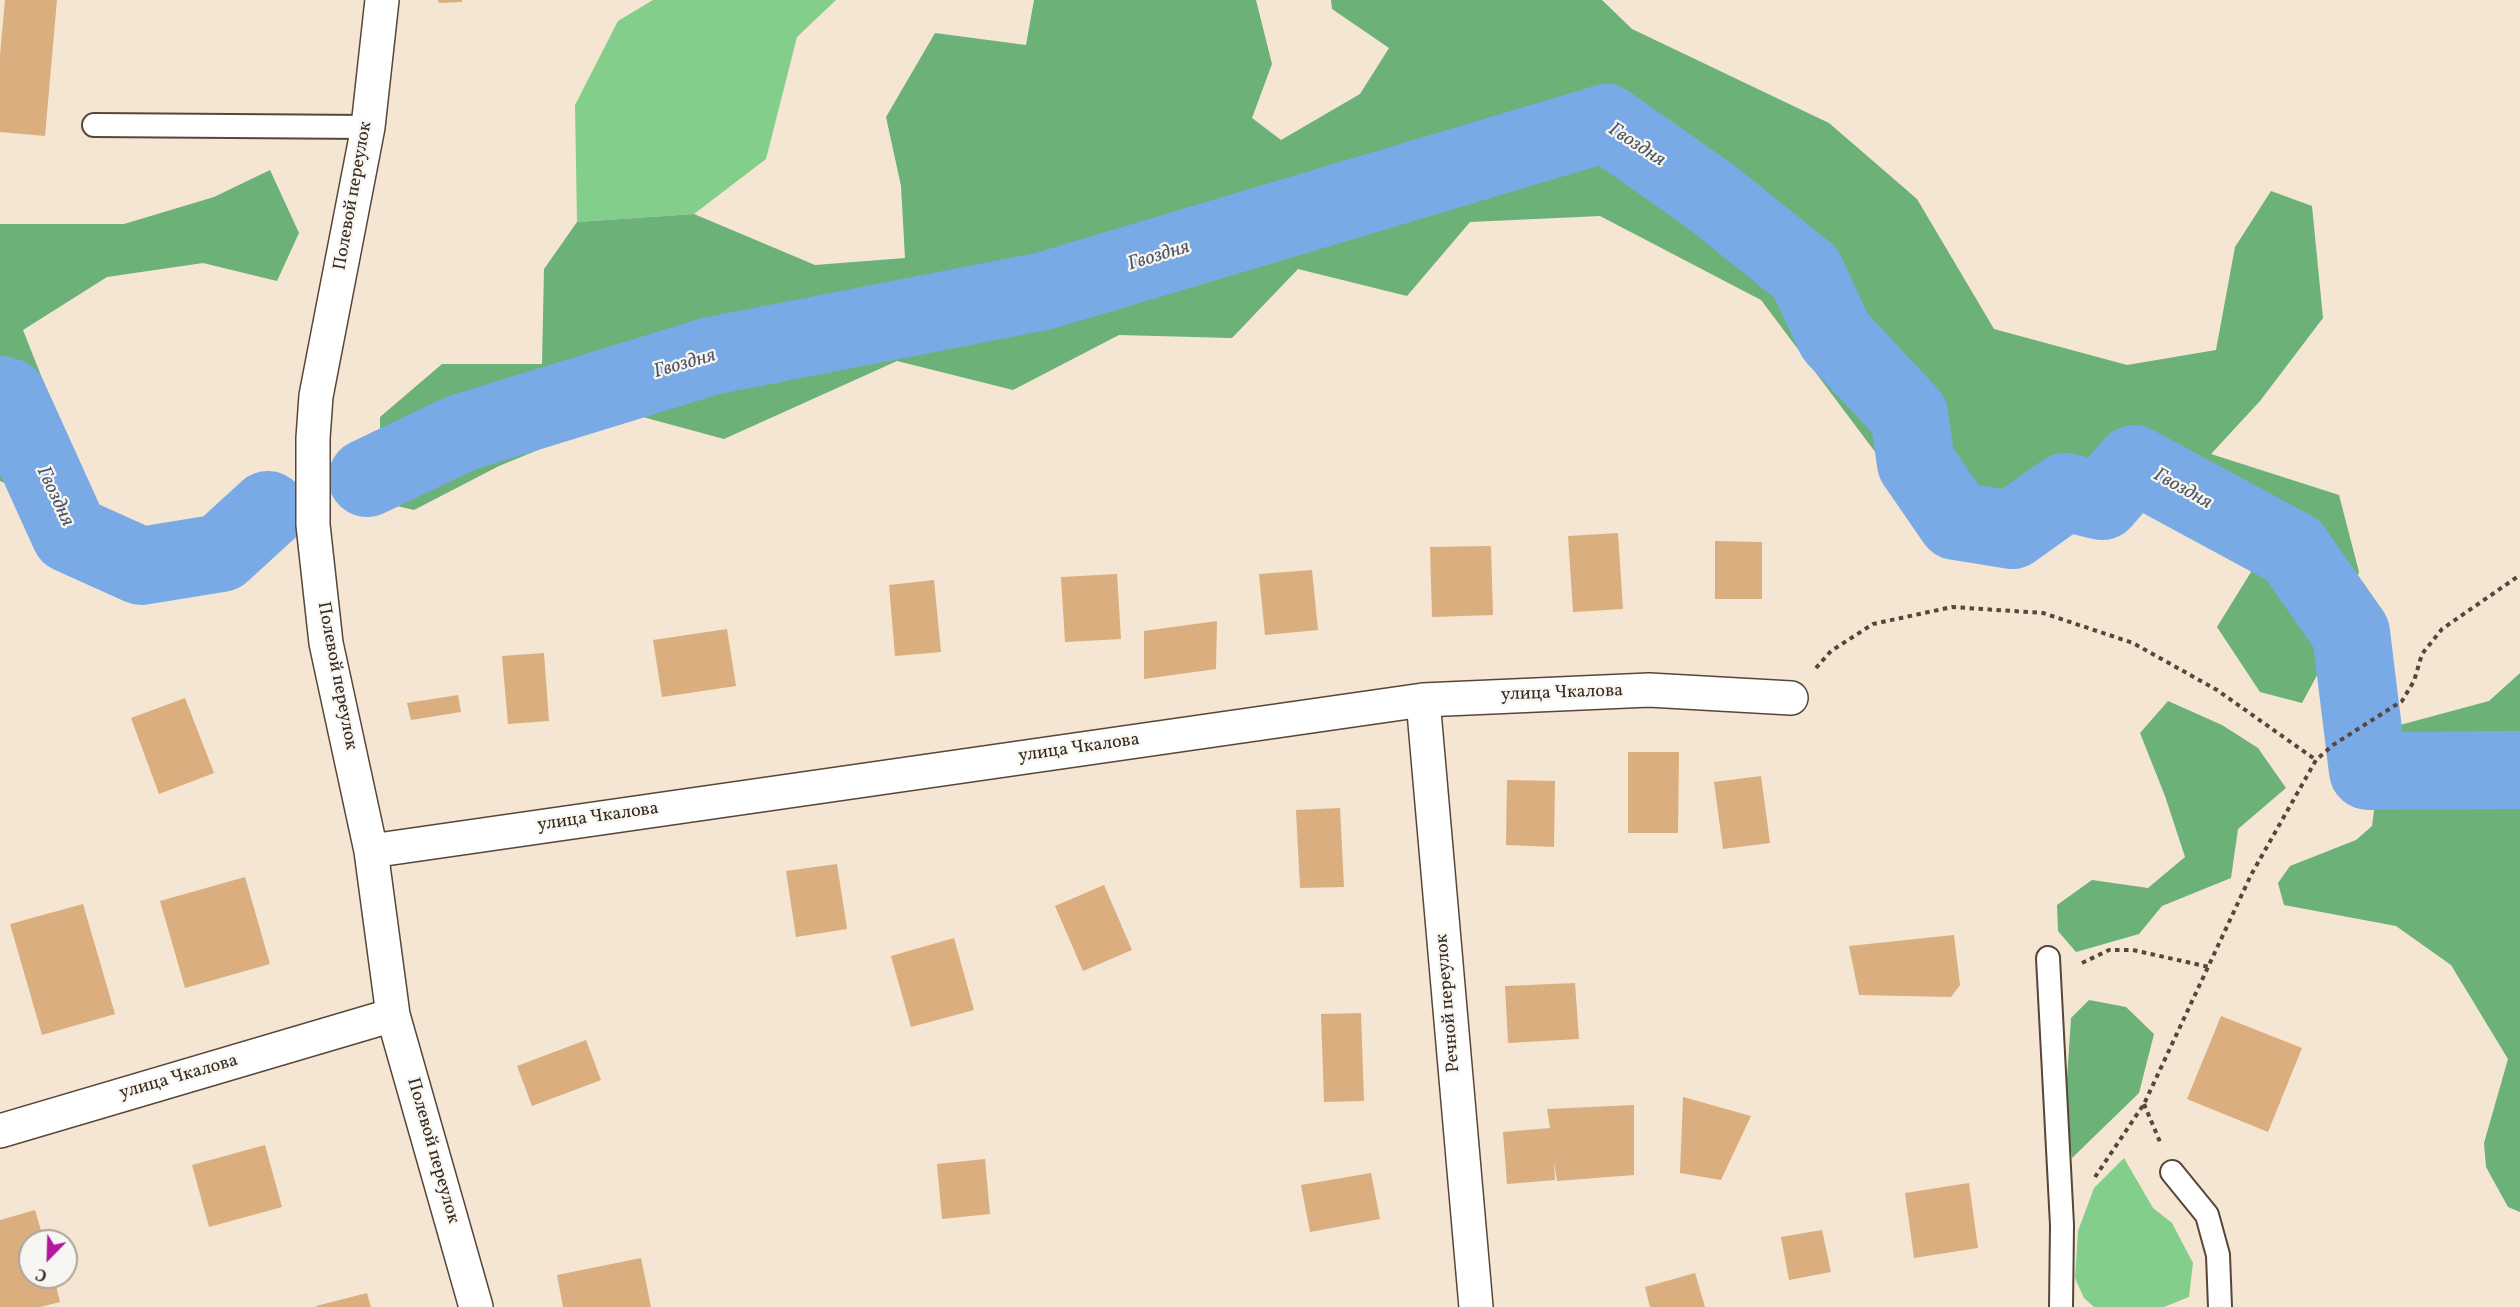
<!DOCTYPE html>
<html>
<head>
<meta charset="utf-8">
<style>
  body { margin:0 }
  #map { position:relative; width:2520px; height:1307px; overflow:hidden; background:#f4e6d2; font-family:Vollkorn,serif }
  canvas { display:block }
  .north { position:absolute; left:18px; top:1229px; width:60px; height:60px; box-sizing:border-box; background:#f6f6f2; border:2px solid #aba49d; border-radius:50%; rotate:203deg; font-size:16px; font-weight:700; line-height:24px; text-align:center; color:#3b2a1e }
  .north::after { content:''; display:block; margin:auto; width:21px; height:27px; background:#b5179e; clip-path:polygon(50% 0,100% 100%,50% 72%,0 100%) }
</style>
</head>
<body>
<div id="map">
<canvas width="2520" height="1307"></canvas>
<div class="north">С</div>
</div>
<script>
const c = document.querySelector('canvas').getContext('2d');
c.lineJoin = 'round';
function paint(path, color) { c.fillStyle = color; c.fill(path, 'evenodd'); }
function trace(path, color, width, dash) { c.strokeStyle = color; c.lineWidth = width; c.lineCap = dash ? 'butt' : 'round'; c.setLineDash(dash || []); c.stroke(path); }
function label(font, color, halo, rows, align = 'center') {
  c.font = font + ' Vollkorn,serif'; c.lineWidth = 4.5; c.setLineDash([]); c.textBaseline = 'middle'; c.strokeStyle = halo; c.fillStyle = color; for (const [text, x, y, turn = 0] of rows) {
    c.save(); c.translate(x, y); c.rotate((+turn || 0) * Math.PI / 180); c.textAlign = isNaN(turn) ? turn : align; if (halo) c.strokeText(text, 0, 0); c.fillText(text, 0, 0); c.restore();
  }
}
const green = new Path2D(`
  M653,0h183l-39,37 -31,122 -72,55 -117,8 -2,-117 43,-84z
  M2124,1158l29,50 19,15 21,40 -4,34 -25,10h-70l-10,-9 -9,-20 3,-47 16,-43z`);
const forest = new Path2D(`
  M1034,0h222l16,64 -20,54 29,22 79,-46 29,-46 -57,-39 -1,-9h271l30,29 197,94 88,76 77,130 133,36 89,-15 19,-103 36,-56 41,15 11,112 -63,83 -49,53 128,41 20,77 -24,70 -33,61 -42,-11 -43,-65 34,-55 -41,-56 -65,-31 -151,79 -91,-75 -142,-189 -161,-84 -130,6 -63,74 -109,-27 -66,69 -113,-3 -106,55 -116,-29 -173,78 -96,-26 -129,53 -85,44 -34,-8v-85l62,-53h100l2,-95 33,-47 117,-8 121,51 90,-7 -4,-72 -15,-69 49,-84 91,12z
  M270,170l29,63 -22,48 -74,-18 -96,14 -84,53 40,101 -56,53 -7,-3v-257h124l90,-27z
  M2520,673v539l-12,-5 -22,-40 -2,-24 24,-84 -57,-94 -55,-39 -112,-21 -6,-22 12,-17 66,-26 16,-14 11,-87 17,-14 89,-24z
  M2168,701l54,24 36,23 28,40 -48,41 -7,49 -69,28 -23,28 -63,18 -18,-21 -1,-26 35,-25 56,8 37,-31 -20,-61 -25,-63z
  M2089,1000l37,7 28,27 -15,59 -67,65 -7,-48 6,-92z`);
const river = new Path2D(`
  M0,395l8,2 62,137 71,32 80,-13 47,-43
  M367,478l94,-45 250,-77 333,-65 562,-168 104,73 96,77 29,63 74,79 7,48 40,58 56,9 53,-38 37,9 32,-37 159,86 58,83 17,138 152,-1`);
const building = new Path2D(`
  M5,0h52l-12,136 -45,-4v-77z
  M438,0h24v2l-23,1z
  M1618,533l5,76 -50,3 -5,-76z
  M1715,541l47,1v57h-47z
  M1491,546l2,69 -61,2 -2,-70z
  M1312,570l6,60 -53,5 -6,-61z
  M1117,574l4,65 -56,3 -4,-65z
  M934,580l7,72 -46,4 -6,-71z
  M1217,621l-1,48 -72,10v-48z
  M727,629l9,57 -74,11 -9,-57z
  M544,653l5,68 -41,3 -6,-68z
  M458,695l3,17 -50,8 -4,-17z
  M185,698l29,75 -55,21 -28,-76z
  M1628,752h51l-1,81h-50z
  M1761,776l9,67 -47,6 -9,-67z
  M1507,780l48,1 -1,66 -48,-2z
  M1340,808l4,79 -44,1 -4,-78z
  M837,864l10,65 -51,8 -10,-66z
  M245,877l25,87 -85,24 -25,-87z
  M1104,885l28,65 -49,21 -28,-65z
  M83,904l32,110 -73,21 -32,-111z
  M1954,935l6,50 -9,12 -92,-2 -10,-49z
  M954,938l20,72 -63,17 -20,-71z
  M1575,983l4,56 -71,4 -3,-57z
  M1361,1013l3,88 -40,1 -3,-88z
  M2221,1016l81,32 -34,84 -81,-33z
  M586,1040l15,40 -69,26 -15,-40z
  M1683,1097l68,19 -30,64 -41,-7z
  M1634,1105v70l-77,6 -3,-19 1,18 -48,4 -4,-52 47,-4 -3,-19z
  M265,1145l17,62 -73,20 -17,-62z
  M985,1159l5,55 -48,5 -5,-55z
  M1371,1173l9,46 -70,13 -9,-47z
  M1969,1183l9,65 -64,10 -9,-65z
  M35,1210l9,31h-14v36h24l6,25 -20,5h-40v-87z
  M1822,1230l9,42 -42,8 -8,-43z
  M641,1258l10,49h-88l-6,-32z
  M1695,1273l10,34h-55l-5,-20z
  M367,1293l4,14h-55v-1z`);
const path = new Path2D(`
  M1816,668l15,-17 42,-27 79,-17 91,6 90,30 84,47 99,70
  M2082,963l27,-13h24l76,17
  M2144,1104l16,38
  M2095,1177l49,-73 107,-229 65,-115 17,-15 69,-44 12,-20 8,-27 20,-25 78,-54`);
const lane = new Path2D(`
  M94,125l274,2
  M2048,958l14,267 -1,82
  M2172,1172l35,43 11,40 2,52`);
const street = new Path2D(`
  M382,0l-14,127 -52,269 -3,42v87l13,118 45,208 22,164 83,292
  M1423,700l53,607
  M371,851l1052,-151 226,-10 142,8
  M0,1131l393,-116`);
const streetNames = [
  ["Полевой переулок",354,196,-80],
  ["Полевой переулок",336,676,79],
  ["улица Чкалова",1562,694,-2],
  ["улица Чкалова",1079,749,-8],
  ["улица Чкалова",598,818,-8],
  ["Речной переулок",1449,1003,-95],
  ["улица Чкалова",179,1078,-16],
  ["Полевой переулок",432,1151,74]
];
const waterNames = [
  ["Гвоздня",1636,146,33],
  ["Гвоздня",1159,257,-17],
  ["Гвоздня",685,365,-16],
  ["Гвоздня",2182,490,29],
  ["Гвоздня",54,497,65]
];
paint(green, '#84ce8c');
paint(forest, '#6bb178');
trace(river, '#7aaae5', 78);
paint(building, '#daae7e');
trace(lane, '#574639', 26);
trace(street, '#574639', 36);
trace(path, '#574639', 4, [4.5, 4.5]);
trace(lane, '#fff', 22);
trace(street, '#fff', 33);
label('18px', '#3b2a1e', '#f6f6f2', streetNames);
label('italic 20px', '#515764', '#f6f6f2', waterNames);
</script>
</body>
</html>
